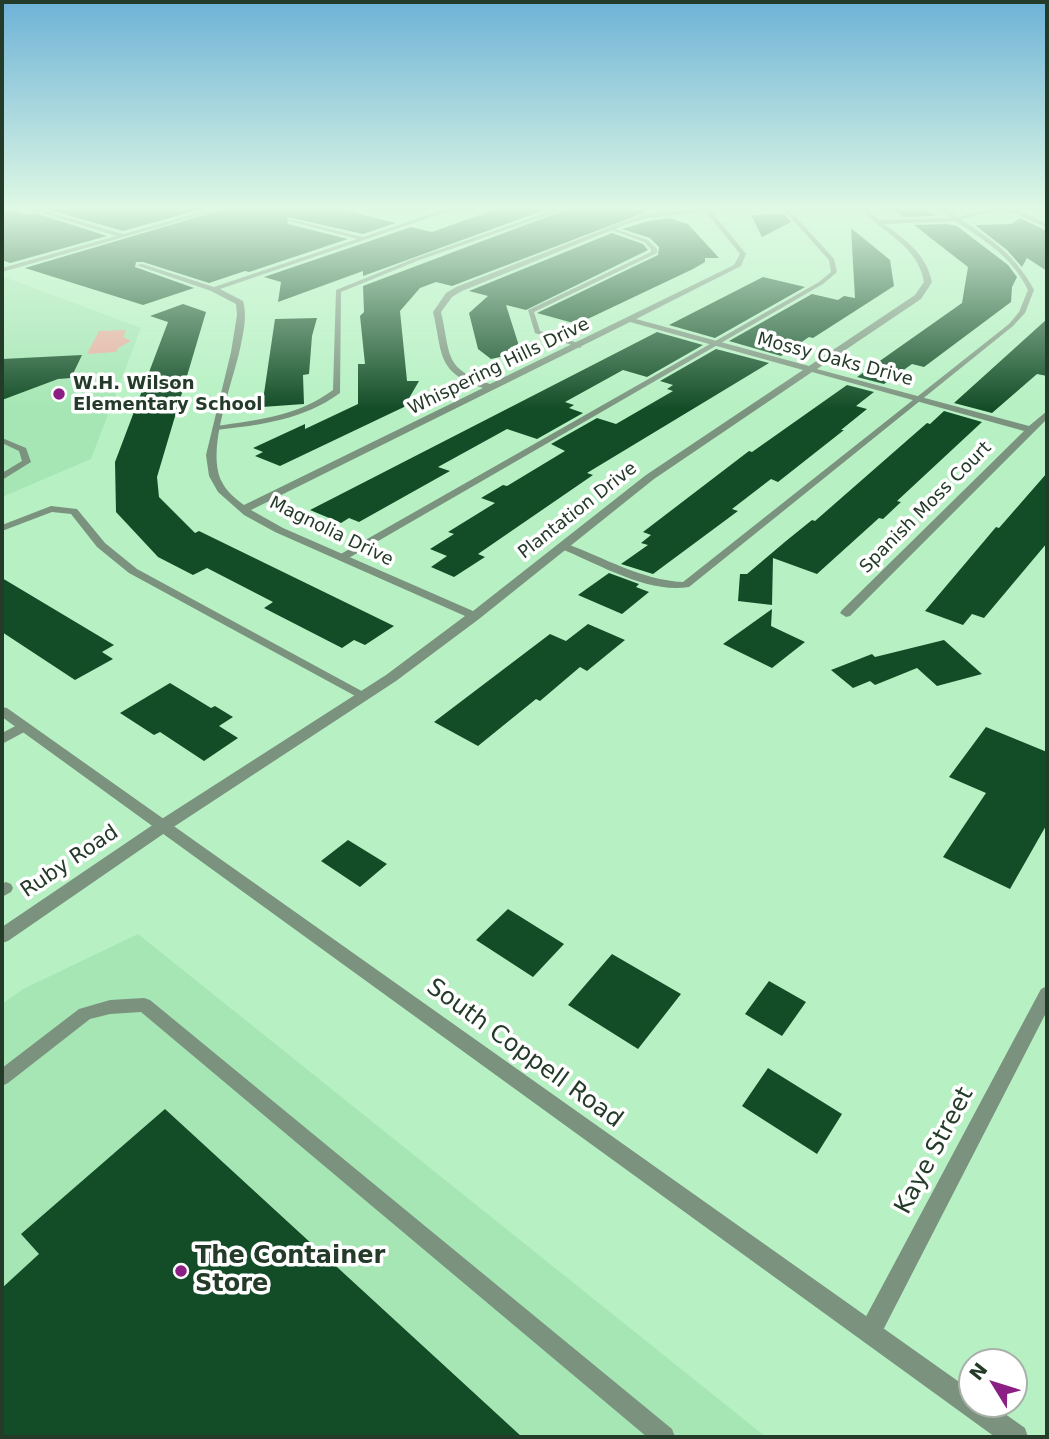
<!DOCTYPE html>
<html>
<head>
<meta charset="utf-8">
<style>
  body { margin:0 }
  #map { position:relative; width:1049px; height:1439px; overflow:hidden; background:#b7f1c3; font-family:"DejaVu Sans",sans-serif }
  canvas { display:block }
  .frame { position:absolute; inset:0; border:4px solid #243b29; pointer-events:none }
  .north { position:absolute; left:958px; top:1348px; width:70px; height:70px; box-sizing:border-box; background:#fff; border:2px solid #a7b1a9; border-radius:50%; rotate:308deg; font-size:19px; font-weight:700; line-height:28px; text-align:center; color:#243b29 }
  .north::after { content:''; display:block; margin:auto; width:24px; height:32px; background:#8b1f84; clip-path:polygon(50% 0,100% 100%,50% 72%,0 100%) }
</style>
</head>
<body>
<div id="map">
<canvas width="1049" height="1439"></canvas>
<div class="frame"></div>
<div class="north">N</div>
</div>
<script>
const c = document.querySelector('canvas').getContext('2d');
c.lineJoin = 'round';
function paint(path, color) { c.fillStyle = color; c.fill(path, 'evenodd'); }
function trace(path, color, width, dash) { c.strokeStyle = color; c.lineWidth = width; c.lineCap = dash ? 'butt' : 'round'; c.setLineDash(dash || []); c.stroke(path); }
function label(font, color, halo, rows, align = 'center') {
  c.font = font + ' "DejaVu Sans",sans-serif'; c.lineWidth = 7; c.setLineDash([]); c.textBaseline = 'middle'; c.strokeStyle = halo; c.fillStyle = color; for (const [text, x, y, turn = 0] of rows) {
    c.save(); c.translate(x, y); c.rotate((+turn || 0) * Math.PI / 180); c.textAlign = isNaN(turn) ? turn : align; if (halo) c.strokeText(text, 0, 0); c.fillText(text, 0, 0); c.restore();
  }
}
const built = new Path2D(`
  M2,276l139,52 -50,131 -89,38z
  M138,934l628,503h-764v-433l21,-15z`);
const green = new Path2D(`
  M126,330l-3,7 8,4 -13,7 -2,4 -29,2 12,-23z`);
const building = new Path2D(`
  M2,207l26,8 7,-2 72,23 -97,27 -8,-3z
  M59,207h150l-86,24 -73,-21z
  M231,207h100l65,16 -33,11 -76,-17 1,7 60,15 -99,33 -4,-1 -36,12 -66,-21h-7l-1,5 59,21 -51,17 -118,-37z
  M502,207h51l-190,69v-5l-85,31 3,-20 -17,-5 147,-50 21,5z
  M573,207h59l14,5 -194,74 -16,-4 -16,6 -20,23 7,70h12l-15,26 -124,59 -25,-10 8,-4 -10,-4 52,-24v5l53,-25v-40h7l-5,-48 4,-4 -1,-26z
  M891,207h33l12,9 -33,1z
  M784,214l7,8 -29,15 -11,-22z
  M669,218l19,6 31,34h-14v4l-12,7 -116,55 -40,-11 121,-58 1,-8 -9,-9 -28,-9 26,-8z
  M1020,218l27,13v40l-20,-13 -5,9 -15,-17 -32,-25 36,-1z
  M947,224l10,2 51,39 9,12 -5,10 -1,15 -87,65 -12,-3 -28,20 -27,-7 105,-74 6,-36 -54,-42z
  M851,228l39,32 4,26 -81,52 -4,-1 -28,19 -52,-15 83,-47 26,6 6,-4 11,2z
  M612,233l31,11 5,6 -122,60 -20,-5 13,41 -9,1 8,6 -27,6 -13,-10 -9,-36 19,-17 -19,-5z
  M763,277l42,10 -90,51 -46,-13z
  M183,304l23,8 -49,165 2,20 36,36 4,-2 195,95 -29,19 -11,-5 -12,8 -78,-40 9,-6 -66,-34 -14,7 -35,-18 -42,-45 -1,-50 53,-140 -18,-6z
  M317,318l-5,18 -3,38 -6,1 1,29 -42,3 13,-88z
  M1047,319v57l-10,-2 -45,39 -38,-10z
  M657,332l46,13 -56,32 -24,-7 -58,32 9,3 -5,3 14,5 -46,26 -30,-10 -69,38 12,4 -91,51 -10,-4 -8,5 -31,-13z
  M716,349l53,14 -182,110 6,2 -115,79 7,3 -31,20 -23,-10 16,-11 -17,-7 24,-15 -6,-2 47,-29 -14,-5 22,-13 4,1 58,-35 -14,-7 46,-26 19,6 57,-33 -6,-2 6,-4 -13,-4z
  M82,355l-11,23 -13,1 -56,21v-41z
  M847,385l27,7 -18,14 11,3 -26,21h3l-66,52 -7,-3 -39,30 6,2 -85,63 -32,-10 27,-19 -7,-2 10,-8 -8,-3 106,-81 3,1z
  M944,411l38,11 -85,79 4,1 -18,17 -4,-1 -62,56 -44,-16 -1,47 -34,-4 2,-27h7l39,-33 26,-21 3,1 112,-98 3,1z
  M1047,473v70l-63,75 -12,-4 -9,11 -38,-14 71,-84 3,1z
  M609,573l30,11 -3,3 13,5 -27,22 -44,-19z
  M2,578l112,67 -12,7 11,7 -38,21 -73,-48z
  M772,609l-1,17 34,16 -33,26 -49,-24z
  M588,624l37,16 -38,31 -7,-4 -40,34 -4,-2 -58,47 -44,-24 116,-88 16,7z
  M944,640l38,34 -45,12 -20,-18 -42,17 -5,-4 -17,7 -22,-18 41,-16 3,3z
  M170,683l41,25 4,-2 18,11 -14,9 19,12 -34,23 -44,-29 -6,3 -34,-22z
  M986,727l61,25v72l-37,65 -67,-32 43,-64 -37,-16z
  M348,840l39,24 -27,23 -39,-26z
  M508,909l56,35 -31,33 -57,-37z
  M612,954l69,40 -43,55 -70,-44z
  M769,981l37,21 -24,34 -37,-22z
  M768,1068l74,46 -25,40 -75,-48z
  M165,1109l357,328h-520v-149l37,-34 -18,-20z`);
const service = new Path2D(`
  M23,207h9l91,27 96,-27h10l-227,65v-4l114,-32z
  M562,207h9l-154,54 -76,31 -1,101c-37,27 -80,32 -124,37l-4,-2 4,-2c42,-6 82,-10 117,-36l3,-100 77,-31z
  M781,207h6l47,52 3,13 -14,12 -476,275h-8v-4l480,-273 12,-10 -2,-12z
  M936,207h7c36,25 70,42 91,83l-9,23 -12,13 -324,261c-42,7 -92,-24 -130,-39v-4h8c38,14 74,36 116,38l326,-258 10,-12 9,-22c-21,-43 -57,-55 -92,-83z
  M609,227l39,13 9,9v4l-123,59 6,19 41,13v4l-46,-15 -7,-23 123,-58v-3l-7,-7 -35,-13z
  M2,438l24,10 5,14 -29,18v-7l20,-12 -3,-10 -17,-8z
  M51,506l26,3 28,34 32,26 232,126 -6,4 -4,-1 -230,-125 -32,-26 -26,-33 -19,-2 -50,19v-6z
  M6,882l5,2 2,4 -2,4 -9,5v-13z
  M144,998l6,2 522,429 3,8h-28l-506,-425 -31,2 -20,5 -82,64 -6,3v-18l77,-59 31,-9z`);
const minor = new Path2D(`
  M451,207h10l-241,82 23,12c4,14 1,29 -2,43 -7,37 -36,105 -19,138 4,9 14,17 22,23l239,-117c-47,-16 -40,-34 -50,-76l13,-19 10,-6 167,-65 24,-8 55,-7h6l38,47 -5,12 -105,53 173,47 106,-71 9,-13c-6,-37 -42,-49 -65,-75h7l13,13 76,-2 38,-11h11l17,4 26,13v4l-30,-14 -19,-4 -43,11 -71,3c22,16 42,30 48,58l-11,17 -104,70 212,57 18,-15v8l-197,197 -4,1 -6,-4 2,-3 182,-179 -212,-59 -158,107 -175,140 -83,62 -227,149 -161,111 -6,2v-16l155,-105 229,-147 79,-59 -190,-84 -31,-17 -26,-23 -9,-16 -3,-21 25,-103 6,-37 -1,-11 -25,-13 -75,-26 6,-1 72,23 143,-48 -68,-18v-2l74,18zM706,212l34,42 -6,11 -244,119c-47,-15 -39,-30 -49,-72l11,-15 10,-6 165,-67 21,-6zM630,322l173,48 -157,105 -173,136 -190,-83 -32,-18z
  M23,722l5,2 2,3 -2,3 -26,14v-11z
  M1047,986v25l-169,329 -8,4 -8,-4 -4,-8 4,-8 179,-335z`);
const tertiary = new Path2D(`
  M2,707l5,1 965,683v13h19l34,24 3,9h-33l-993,-720z`);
const markers = [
  [59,394,7,"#8b1f84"],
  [181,1271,7,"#8b1f84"]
];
const farStreetnames = [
  ["Mossy Oaks Drive",835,360,15],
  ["Whispering Hills Drive",499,367,-26],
  ["Spanish Moss Court",926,508,-45],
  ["Plantation Drive",578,511,-38],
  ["Magnolia Drive",331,532,26]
];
const farPoinames = [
  ["W.H. Wilson",73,384],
  ["Elementary School",73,405]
];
const streetNames = [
  ["Ruby Road",70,862,-34]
];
const nearStreetnames = [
  ["South Coppell Road",524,1054,36],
  ["Kaye Street",935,1151,-62]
];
const nearPoinames = [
  ["The Container",195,1257],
  ["Store",195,1285]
];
paint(built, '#a6e6b4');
paint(green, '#ebaca0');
paint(building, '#134d27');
paint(service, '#7b927f');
paint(minor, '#7b927f');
paint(tertiary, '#7b927f');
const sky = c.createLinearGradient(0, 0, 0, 409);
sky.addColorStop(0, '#6db2d7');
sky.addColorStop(0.51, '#dff9e4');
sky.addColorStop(1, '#dff9e400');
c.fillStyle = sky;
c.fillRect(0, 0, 1049, 409);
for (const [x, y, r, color] of markers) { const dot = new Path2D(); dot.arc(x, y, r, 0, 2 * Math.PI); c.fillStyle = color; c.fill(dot); trace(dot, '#fff', 2.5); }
label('18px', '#243b29', '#fff', farStreetnames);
label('bold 18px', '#243b29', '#fff', farPoinames, 'left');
label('21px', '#243b29', '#fff', streetNames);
label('24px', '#243b29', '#fff', nearStreetnames);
label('bold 24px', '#243b29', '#fff', nearPoinames, 'left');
</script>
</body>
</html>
